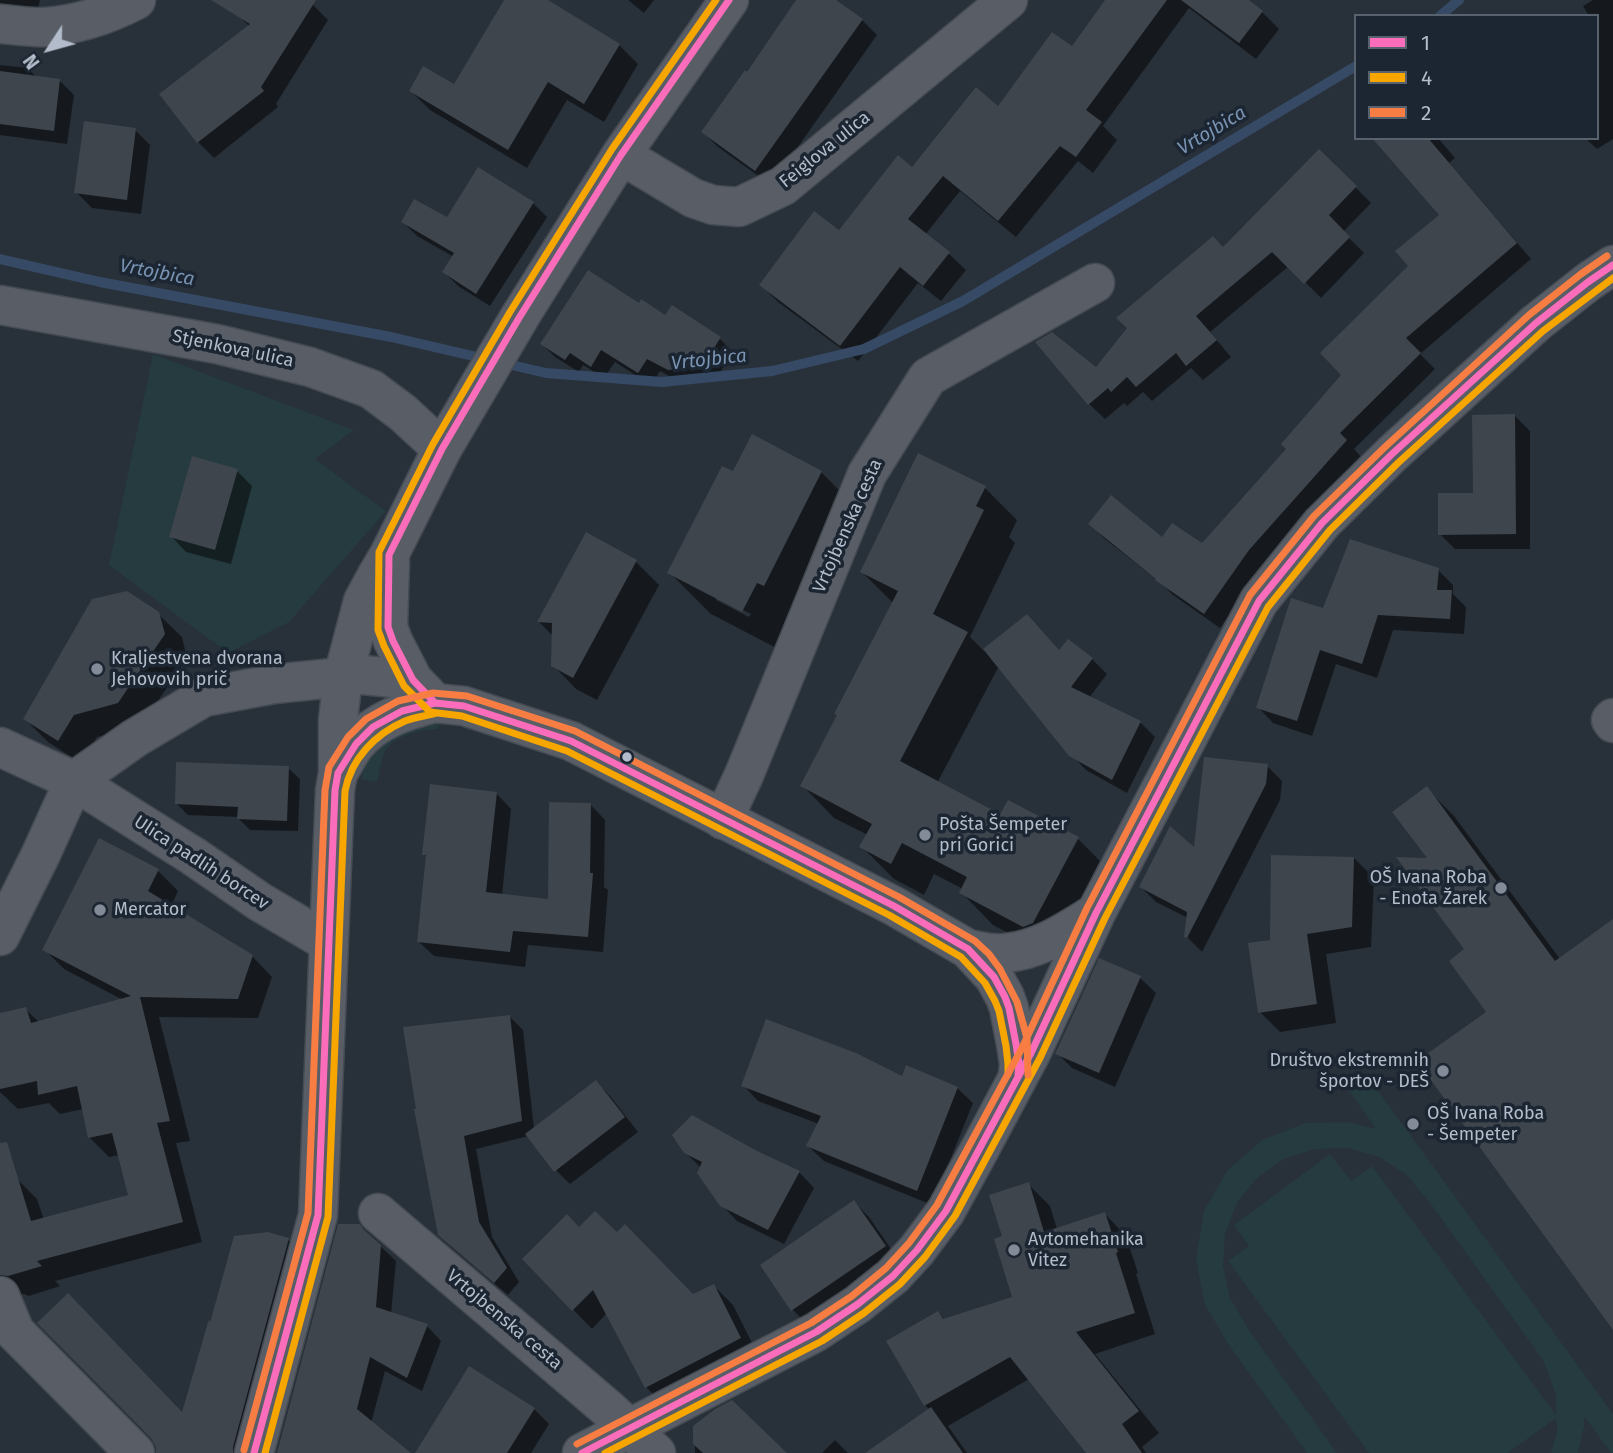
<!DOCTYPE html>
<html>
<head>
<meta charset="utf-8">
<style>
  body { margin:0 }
  #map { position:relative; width:1613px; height:1453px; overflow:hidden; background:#283039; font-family:"Fira Sans",sans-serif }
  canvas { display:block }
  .legend { position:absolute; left:1354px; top:14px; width:245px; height:126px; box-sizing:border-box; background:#1c2633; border:2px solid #58626f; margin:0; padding:9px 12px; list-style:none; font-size:21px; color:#b2bcca }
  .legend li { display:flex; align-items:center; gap:14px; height:35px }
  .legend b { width:35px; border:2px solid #58626f }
  .north { position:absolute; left:14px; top:14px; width:70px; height:70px; -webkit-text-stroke:5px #1c2633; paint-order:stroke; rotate:234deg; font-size:19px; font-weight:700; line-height:28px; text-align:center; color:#b2bcca }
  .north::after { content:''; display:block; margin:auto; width:24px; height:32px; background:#b2bcca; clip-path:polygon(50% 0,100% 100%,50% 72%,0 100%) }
</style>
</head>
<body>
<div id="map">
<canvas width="1613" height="1453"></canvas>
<ul class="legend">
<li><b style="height:9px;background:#fb6dba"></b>1</li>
<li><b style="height:9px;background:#f7a600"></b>4</li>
<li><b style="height:9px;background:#f77d43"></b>2</li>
</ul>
<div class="north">N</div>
</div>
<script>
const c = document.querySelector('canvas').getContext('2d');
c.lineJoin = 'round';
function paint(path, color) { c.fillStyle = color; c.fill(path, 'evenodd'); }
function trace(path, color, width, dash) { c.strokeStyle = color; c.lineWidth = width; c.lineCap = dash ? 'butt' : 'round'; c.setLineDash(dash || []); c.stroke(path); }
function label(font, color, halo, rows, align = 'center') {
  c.font = font + ' "Fira Sans",sans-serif'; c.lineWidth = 7; c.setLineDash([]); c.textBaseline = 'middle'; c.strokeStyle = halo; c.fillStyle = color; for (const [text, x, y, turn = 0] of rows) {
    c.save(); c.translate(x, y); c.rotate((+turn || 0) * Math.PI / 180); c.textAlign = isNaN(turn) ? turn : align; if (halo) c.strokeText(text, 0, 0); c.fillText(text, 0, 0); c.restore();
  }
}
const green = new Path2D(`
  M153,354l201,76 -39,29 71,52 -97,111 -61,31 -119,-88z
  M439,722v5l-2,2c-17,1 -41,6 -51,21 -5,8 -6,22 -9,32l-16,-3 6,-21 20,-22z
  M1366,1074l247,340v39h-2l-27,-37v11l-6,26h-27l6,-22 -1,-13 -48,35h-139l-141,-192 21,-15 -15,-21 96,-71 21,27 21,-15 184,249v-20l-13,-35 -113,-157 -23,-28 -28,-18 -31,-9 -33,1 -31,10 -27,19 -20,25 -12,31 -2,32 7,32 19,32 88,123h-30l-79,-109 -24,-41 -8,-46 8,-46 23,-40 35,-31 43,-17 42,-1 29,7 -29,-41z`);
const shadow = new Path2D(`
  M0,0h40l-2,9 -38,-6z
  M249,0h55l9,5 15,15 -52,84 2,3 -64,51 -16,-16 -37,-48 88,-68 -10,-10z
  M506,0h39l74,45 19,19 -34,58 -37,-22 -40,68 -97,-58 -19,-19 43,-5z
  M628,0h26l-10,13z
  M798,0h35l29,20 15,15 -106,150 -53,-38 -15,-15 44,-58z
  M1107,0h139l16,12 17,17 -23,30 -67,-51 -86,118 14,14 -24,33 -15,-12 -62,76 -56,-46 -35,44 24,19 17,16 -25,31 -23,-18 -60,78 -80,-59 -17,-17 78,-53 73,-63 87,-61 73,-60z
  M1593,0h20v139l-16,10 -12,-11h12v-122h-8l-6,-10z
  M0,65l28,3 9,10 23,3 14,14 -7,49 -67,-9z
  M135,130l15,15 -9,69 -49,-6 -16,-16z
  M1385,138h53l17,20 -6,5 82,96 -111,95 15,15 -81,80 7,8 -97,108 -44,63 -47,-33 -13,-13 -55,-43 -15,-15 72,15 40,7 87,-97 55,-74 97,-160z
  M1319,151l52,52 -28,29 21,21 -43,45 -32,-32 -79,66 21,25 -28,23 -12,-12 -39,33 -9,-9 -16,14 -3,-3 -19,16 -16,-15 7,-34 127,-121z
  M533,203l14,14 -57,89 -32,-20 -14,-14 10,-15 -37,-21 -14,-14 45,-3z
  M672,308l48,31 13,13 -18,28 -33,3 -22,-12 -9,14 -36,-23 -11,16 -21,-13 -4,7 -24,-15 -13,-13 124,-27z
  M1515,416l15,15v118h-75l-15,-15 34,-40z
  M237,471l15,15 -21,78 -45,-12 -15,-16z
  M821,472l42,42 -79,138 -73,-38 -42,-42zM716,596l35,18 -2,3 -33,-17z
  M985,488l32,32 -8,17 6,6 -45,94 14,14 42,-34 34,35 32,7 15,15 -18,24 51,24 15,15 -28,56 -41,-23 -15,-16 -72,-88 -62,117 64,34 77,22 32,32 -53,88 -64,-34 -32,-33 2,-3 -29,-15 -10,21 -30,-16 -32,-32 6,-12 -34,-17 -32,-33 92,-181 -32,-32z
  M587,534l49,28 23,23 -62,115 -21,-11 -23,-24v-29l-14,-14z
  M1438,570l15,15v9l13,13 -2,27 -71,-4 -16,48 -41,-14 -24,72 -39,-13 -15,-16 66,-97z
  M158,614l24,23 5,21 -46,68 -44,11 -16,26 -33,-21 -23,-23z
  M1267,766l15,15 -2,19 -78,152 -16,-16 2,-18 -32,-16 -15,-15 55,-36z
  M288,768l12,11 -2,52 -48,-1 -11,-11v-2l-51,-2 -11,-11z
  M1427,789l27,27 106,143 53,-38v406l-182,-467z
  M496,793l15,16 -9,86 48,6 40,-97 15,16 -1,67 4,3 -5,62 -75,-7 -3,22 -91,-11 -16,-15 9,-84 -3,-3z
  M99,841l59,30 20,20 -7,15 81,50 20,21 -14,41 -99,-1 31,124 -14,2 26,99 -147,39 5,5 -31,10 -5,-2 -11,1 -13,9v-120l17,-5 20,20 7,21 87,-23 -12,-42 -10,2 -20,-20 -6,-28 -23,5 -11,-11 -31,6 -18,-17v-77l25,-6 14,13 84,-22 -59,-31 -20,-20z
  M1354,858l20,20 -3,69 -45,7 10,69 -56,9 -20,-20 11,-71z
  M1140,978l16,15 -41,94 -43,-19 -15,-15z
  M510,1017l13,13 11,99 62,-47 14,14 28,36 -68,52 -14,-14 -27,-34 -53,13 16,88 27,45 -11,13 -55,-47 -14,-14 -23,-123z
  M903,1078l54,10 16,15 -41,102 -108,-44 -16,-15 11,-22 -61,-23 -15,-16z
  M685,1152h72l42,20 15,16 -30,56 -47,-23 -16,-17 -20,-36z
  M1028,1184l22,22 7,23 48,-15 21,22 12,37 -2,1 19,60 -60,20 64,79 -17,14 4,6h-57l-60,-74 -81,47 19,27h-99l62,-43 -5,-5 -37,-64 50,-28 7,7 69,-22 -10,-61z
  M854,1202l15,15 31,45 -92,63 -15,-15 -31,-45z
  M359,1226l37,35 -5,53 36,12 14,15 -19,50 -37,-20 -14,52 37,30h-130z
  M579,1229l38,6 76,61 21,-10 19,19 26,52 -94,49 -19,-19 -39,-74 -15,16 -68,-70z
  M288,1240l15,15 -53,198h-92l25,-38 27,-93 1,2z
  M534,1409l15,15 -18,29h-114z
  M695,1426l90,27h-90z
  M835,1440l13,13h-26z`);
const stream = new Path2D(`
  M1440,16l19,-16
  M0,259l100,23 291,55 155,36 116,9 110,-11 92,-22 99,-48 393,-235`);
const building = new Path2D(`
  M211,0h105l-55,87 3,4 -67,52 -38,-49 91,-70z
  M504,0h44l72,44 -36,60 -36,-22 -40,68 -99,-59 14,-25 31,18z
  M796,0h40l27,19 -108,152 -54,-39 44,-62 2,2z
  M1105,0h62l-81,110 16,12 -26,35 -16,-11 -62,75 -55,-45 -35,43 42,33 -27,34 -23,-19 -60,79 -81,-61 55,-74 25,19 59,-75 14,12 64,-80 22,19 54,-74 20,14z
  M1181,0h68l14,11 -24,32z
  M0,71l60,8 -6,52 -54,-7z
  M84,121l52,7 -9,72 -53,-7z
  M1372,138h56l89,105 -111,95 15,15 -81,80 7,7 -98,110 -45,64 -49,-34 1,-1 -68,-55 23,-29 51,42 10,-14 30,20 84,-94 -5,-5 60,-69 -21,-22 88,-87 -13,-15 44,-36z
  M1319,149l38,37 -28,29 21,22 -46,47 -32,-32 -76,64 21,24 -31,26 -10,-13 -40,34 -9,-10 -16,15 -3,-4 -20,17 -53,-63 17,-10 44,35 31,-39 -11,-10 97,-82 10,11z
  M478,167l56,35 -58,92 -34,-22 12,-19 -53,-31 13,-23 33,18z
  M588,270l51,33 2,-4 24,16 7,-10 49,32 -19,30 -34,3 -21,-11 -9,14 -37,-23 -10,17 -21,-14 -5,7 -25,-16z
  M1515,414l1,120 -78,1v-42h35l-1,-78z
  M752,434l70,37 -58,115 -7,-3 -15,29 -75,-39 55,-107 11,5z
  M918,453l68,33 -10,20 8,4 -51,104 35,18 -68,129 100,53 8,-14 71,37 -46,86 -10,4 -64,-34 8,-16 -65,-34 -11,21 -32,-17 13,-23 -72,-38 37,-71 -3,-1 64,-123 -38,-19z
  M192,456l46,13 -23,81 -46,-13z
  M586,532l51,28 -64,118 -22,-12 1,-43 -15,-1z
  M1350,539l89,29 -2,22h15l-2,29 -72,-4 -16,49 -42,-14 -23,71 -41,-13 35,-110 32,10z
  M127,591l32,21 6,22 -47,69 -44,12 -16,26 -35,-22 69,-120z
  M1027,614l32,36 9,-11 25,19 -22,29 70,34 -29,59 -43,-24 -86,-107z
  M1204,757l64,7 -2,20 -79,154 -3,-1 3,-25 -48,-25 31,-61 24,21z
  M176,762l113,4 -2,55 -50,-2 1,-12 -63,-3z
  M430,784l67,8 -11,100 62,7 1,-97 42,1 -1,70h3l-5,64 -75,-6 -3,21 -93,-10 9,-87h-4z
  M1427,786l128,175 58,-42v411l-196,-269 69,-49 -37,-51 15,-12 -68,-92 31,1 -35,-46z
  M99,838l60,31 -11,22 105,64 -15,44 -98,-2 30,124 -13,2 26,99 -146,39 5,5 -34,10 -8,-1v-132l7,-1 24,79 97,-26 -16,-62 -24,5 -11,-52 -39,9 -1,-14 -37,8v-76l26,-6 5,16 100,-27 -89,-46z
  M1271,855l83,2 -2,70 -45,7 10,70 -59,9 -10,-70 22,-3z
  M1099,958l42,18 -42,97 -44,-19z
  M510,1015l12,106 -58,15 15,86 28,46 -13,15 -56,-48 -24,-126h2l-13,-82z
  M766,1019l90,34 46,23 4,-11 52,22 -41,104 -111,-45 15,-30 -80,-30z
  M596,1080l29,37 -71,55 -29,-38z
  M692,1115l65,36 43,20 -32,59 -48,-24 -23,-33 5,-11 -18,-9 -12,-18z
  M1029,1182l15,50 61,-20 13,40 -2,1 19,60 -59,19 63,79 -17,13 20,29h-56l-76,-96 -86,49 -38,-65 52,-30 5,8 69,-22 -18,-58 8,-3 -13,-41z
  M854,1200l32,46 -95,65 -31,-46z
  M595,1211l22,21 8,-8 68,70 21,-10 27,54 -96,50 -52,-98 -21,21 -50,-52 45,-45 12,13z
  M338,1224h22l4,6 17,15 -5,62 52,17 -21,54 -37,-21 -13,52 54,44h-134z
  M268,1232l21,6 -56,209v6h-77v-6l-5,-9 -114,-115 31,-30 114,119 27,-93 1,4 24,-87z
  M469,1366l66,42 -28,45h-92z
  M732,1400l55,53h-84l-10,-9v-18l22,-17z
  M931,1407l32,46h-98z`);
const minor = new Path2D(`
  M0,24c15,1 30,4 45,3 33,-2 62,-12 91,-27
  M621,155l72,43 20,7 26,2 44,-21 225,-186
  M0,305l217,39 93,23 61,22 32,24 39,36
  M390,561l-2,66 5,14 20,39 22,23 29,3 107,35 323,165 74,43 26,28 11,20 4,11 7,36 3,20 -1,11
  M1613,718l-2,2 2,3
  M0,747l74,34 119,75 67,46 68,40
  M338,773c6,-9 11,-20 18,-29 21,-25 49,-33 79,-41
  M723,820l21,-45 123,-301 61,-97 167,-94
  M0,936l41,-82 33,-73 61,-43 69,-41 70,-13 89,-9 50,5
  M968,949c13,2 25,6 38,4 34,-3 62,-23 90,-40
  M378,1213l229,195 49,45
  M0,1296l15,36 120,121
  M254,1453l64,-238 17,-425 3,-17v-53l5,-43 20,-76 13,-24 13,-22 53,-106 77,-131 102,-163 108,-155
  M582,1453l234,-121 42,-28 35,-28 24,-26 29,-39 35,-64 50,-94 65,-140 163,-312 63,-78 70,-69 144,-131 52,-41 25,-17`);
const bus1 = new Path2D(`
  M729,0l-108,155 -102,163 -77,131 -53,106 -1,72 5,14 20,39 22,23 29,3 107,35 323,165 74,43 26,28 11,20 4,11 7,36 3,20 -1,11
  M254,1453l64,-238 17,-425 3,-17 18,-29 17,-17 29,-16 33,-8
  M582,1453l234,-121 42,-28 35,-28 24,-26 29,-39 85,-158 65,-140 163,-312 63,-78 70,-69 144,-131 52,-41 25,-17`);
const bus2 = new Path2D(`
  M716,0l-104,149 -102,163 -77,132 -54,108 -1,78 6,16 20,40 26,26 32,4 105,35 322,164 72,42 24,26 10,18 4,10 7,35 2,18v10
  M265,1453l63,-236 17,-426c6,-32 30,-57 60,-70 10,-4 22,-5 32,-8
  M605,1453l217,-112 42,-28 36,-29 25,-27 30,-41 85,-158 65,-140 163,-311 62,-77 69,-68 144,-131 70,-53`);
const bus3 = new Path2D(`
  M577,1444l234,-121 41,-27 34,-28 23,-25 28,-38 85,-157 65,-140 163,-313 64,-79 71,-69 144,-132 52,-41 26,-18
  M244,1450l64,-237 17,-423 4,-23 19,-30 18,-18 32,-18 35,-8 34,3 108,35 324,166 76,44 14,13 11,15 17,33 10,36 1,37`);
const markers = [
  [97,669,7,"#828b97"],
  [627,757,6,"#b2bcca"],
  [925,835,7,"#828b97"],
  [1501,888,7,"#828b97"],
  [100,910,7,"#828b97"],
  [1443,1071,7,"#828b97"],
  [1413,1124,7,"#828b97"],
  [1014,1250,7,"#828b97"]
];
const streetNames = [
  ["Feiglova ulica",825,150,-39],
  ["Stjenkova ulica",233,349,12],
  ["Vrtojbenska cesta",848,526,-66],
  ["Ulica padlih borcev",201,863,33],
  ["Vrtojbenska cesta",504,1320,40]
];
const poiNames = [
  ["Kraljestvena dvorana",111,659],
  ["Jehovovih prič",111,680],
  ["Pošta Šempeter",939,825],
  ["pri Gorici",939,846],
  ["OŠ Ivana Roba",1487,878,"right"],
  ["- Enota Žarek",1487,899,"right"],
  ["Mercator",114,910],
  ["Društvo ekstremnih",1429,1061,"right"],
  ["športov - DEŠ",1429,1082,"right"],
  ["OŠ Ivana Roba",1427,1114],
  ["- Šempeter",1427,1135],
  ["Avtomehanika",1028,1240],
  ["Vitez",1028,1261]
];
const waterNames = [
  ["Vrtojbica",1212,131,-31],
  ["Vrtojbica",157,273,11],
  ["Vrtojbica",709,360,-6]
];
paint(green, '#253b3f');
paint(shadow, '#0007');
trace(stream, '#364a65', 10);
paint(building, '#3f454d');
trace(minor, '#454b52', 41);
trace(minor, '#595e66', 38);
trace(bus1, '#fb6dba', 7);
trace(bus2, '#f7a600', 7);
trace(bus3, '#f77d43', 7);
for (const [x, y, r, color] of markers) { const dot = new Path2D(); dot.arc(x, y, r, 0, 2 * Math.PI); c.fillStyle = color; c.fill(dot); trace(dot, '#1c2633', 2.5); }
label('18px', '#b2bcca', '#1c2633', streetNames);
label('18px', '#b2bcca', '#1c2633', poiNames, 'left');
label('italic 19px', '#7993b2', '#1c2633', waterNames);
</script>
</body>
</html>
